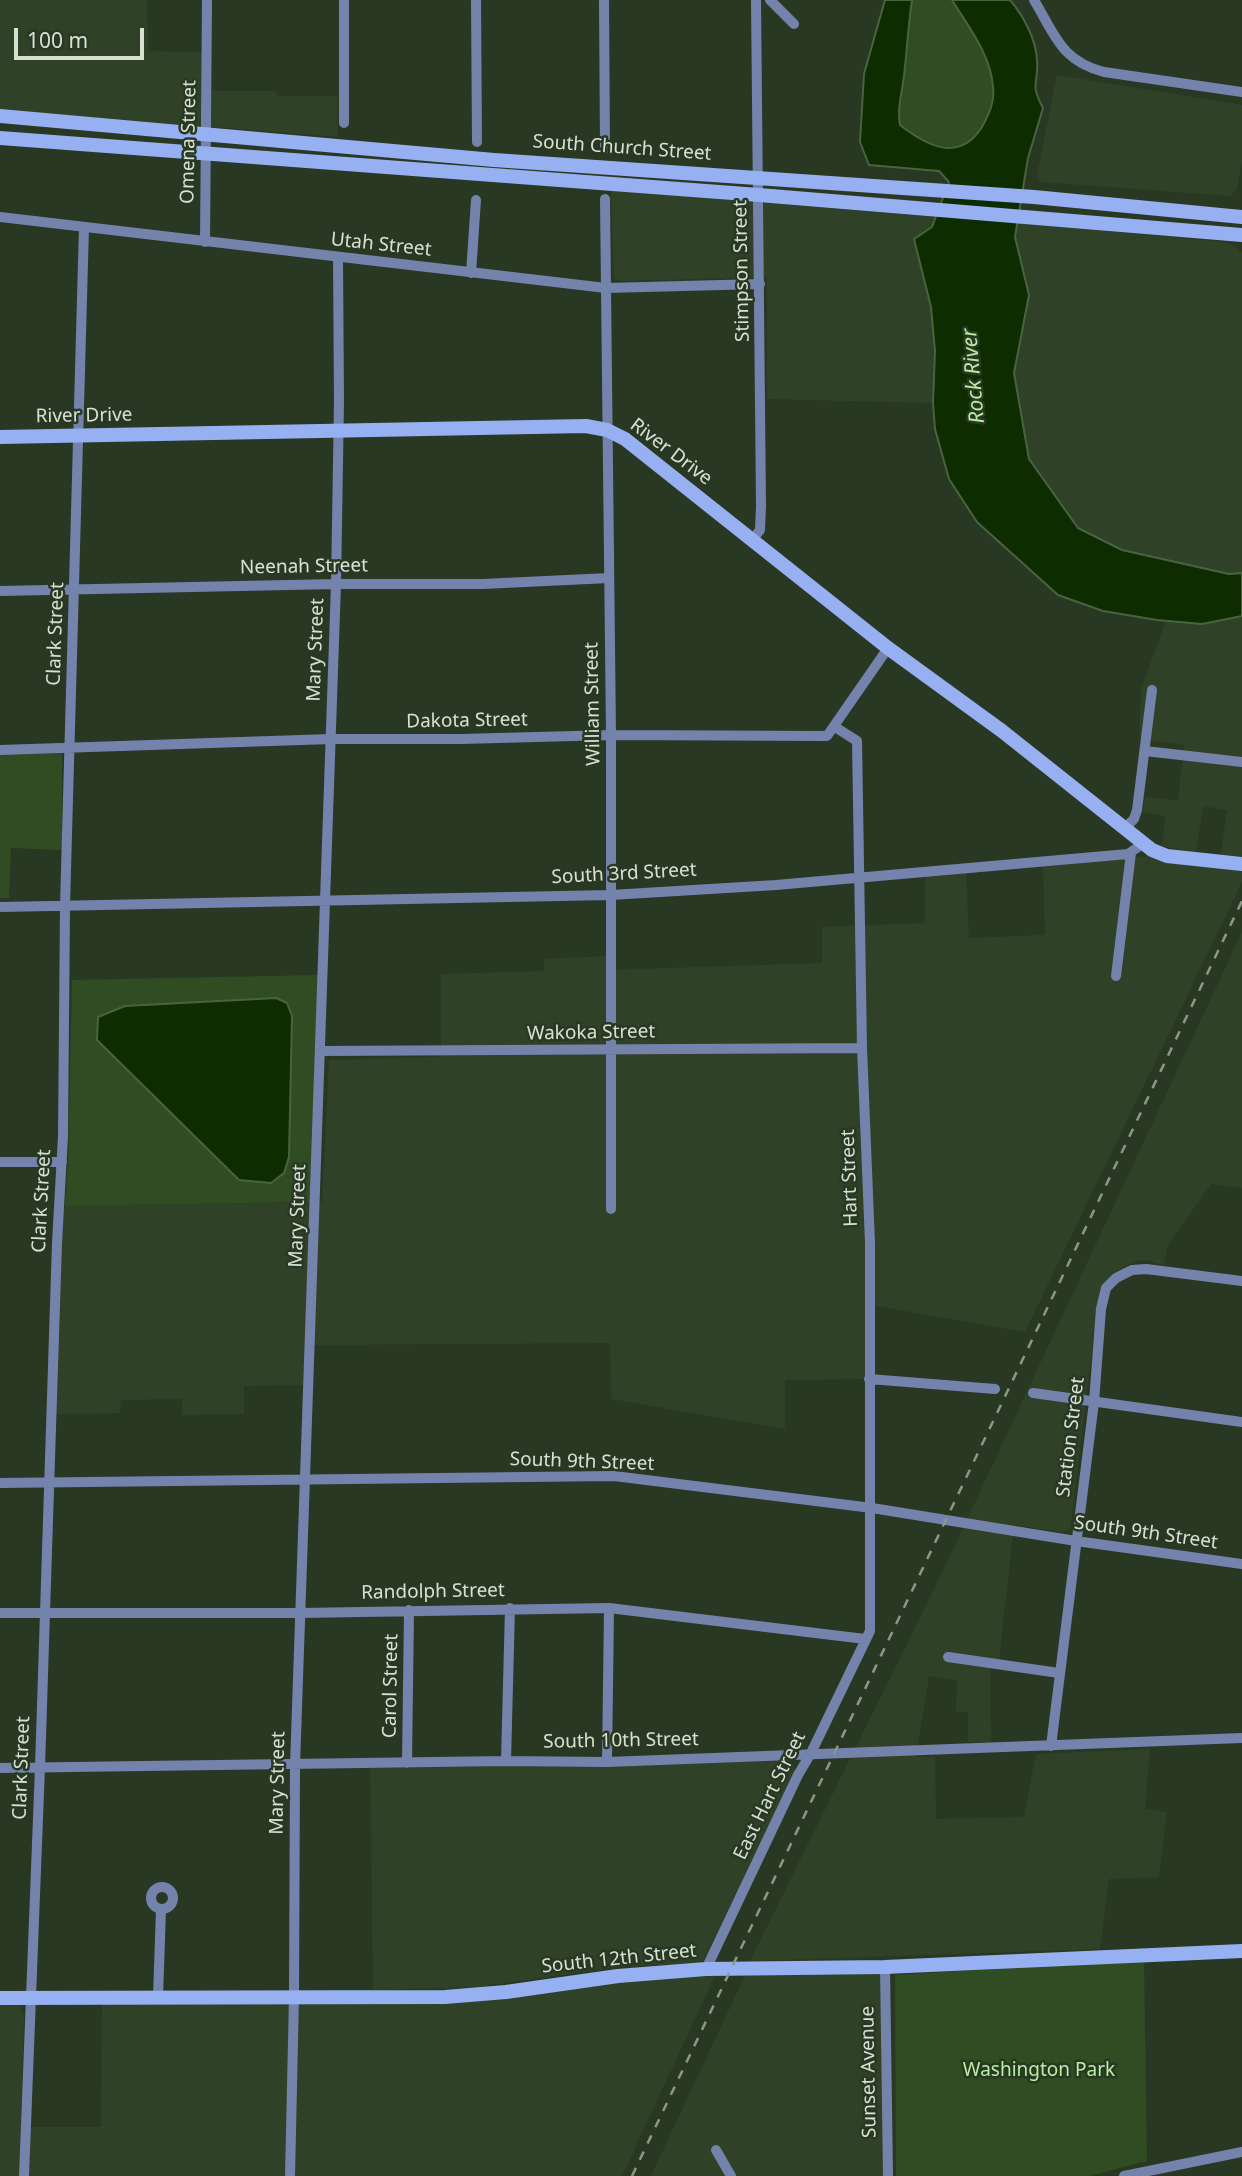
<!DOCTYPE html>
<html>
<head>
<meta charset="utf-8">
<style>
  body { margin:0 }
  #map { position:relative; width:1242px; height:2176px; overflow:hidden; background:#293823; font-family:"Noto Sans",sans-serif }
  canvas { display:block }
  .scale { position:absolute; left:14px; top:28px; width:130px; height:32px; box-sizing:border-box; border:4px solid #d7e0d3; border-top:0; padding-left:9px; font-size:21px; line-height:24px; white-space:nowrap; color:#d7e0d3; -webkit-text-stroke:5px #293823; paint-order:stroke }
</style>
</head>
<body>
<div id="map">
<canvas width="1242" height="2176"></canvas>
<div class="scale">100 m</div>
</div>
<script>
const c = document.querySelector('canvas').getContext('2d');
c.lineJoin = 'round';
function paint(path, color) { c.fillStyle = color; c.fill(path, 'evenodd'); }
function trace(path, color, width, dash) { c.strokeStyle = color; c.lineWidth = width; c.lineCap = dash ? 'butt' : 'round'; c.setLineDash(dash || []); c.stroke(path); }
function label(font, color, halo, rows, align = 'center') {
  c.font = font + ' "Noto Sans",sans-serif'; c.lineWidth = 5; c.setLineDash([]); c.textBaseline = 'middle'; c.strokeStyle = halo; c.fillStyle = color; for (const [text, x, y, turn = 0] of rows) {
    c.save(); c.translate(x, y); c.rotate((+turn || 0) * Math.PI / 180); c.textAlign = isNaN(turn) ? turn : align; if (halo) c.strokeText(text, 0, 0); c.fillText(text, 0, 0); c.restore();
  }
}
const built = new Path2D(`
  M0,0h147l1,51 56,1 -1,39h73l1,5h60l1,41 -338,-27z
  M1057,75l185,30v55l-5,29 -7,7 -189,-14 -4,-7z
  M611,190l325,27 -4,10 -18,12 17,68 4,44 -2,52 -166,-4v-122l-142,4 -11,-2z
  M1018,223l205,19 12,4 7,7v320l-13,1 -107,-24 -44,-22 -49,-69 -15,-86 15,-78 -14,-58z
  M1242,616v241l-21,-3 6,-44 -24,-4 -7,46 -34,-6 3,-30 -22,-4 2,-15 33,4 6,-56 -45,-6 2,-50 25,-68 36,3z
  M1148,856l12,4 82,10v12l-217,450 -160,-28v75l-80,1v49l-174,-30 -1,-56 -304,2 -2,40 -60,1v28l-62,1v-16l-61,1 -1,13 -66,1 7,-186 4,-22 257,-4 7,-142 112,-3v-83l103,-3v-12l62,-3v14l216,-7v-36l103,-4v-47l41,-3 3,65 76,-3 -2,-68z
  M1242,932v256l-31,-4 -43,61 -4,20 -18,-5 -10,1 -15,7 -14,12 -12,47 -25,203 -10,2 -46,-7 -15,135 -9,8 1,74h-23v-30h-12l1,-31 -28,-5 -13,81h19l1,62 88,-2 12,-63 114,-5 -5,60 22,3 -8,65 -50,2 -9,70 -350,12 192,-388z
  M779,1761l15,2v10l-91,188 -4,2 -80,4 -143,20 -103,3 -3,-222z
  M746,1973l136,1 3,202h-234z
  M715,1976l-93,200h-622v-173l19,2 5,10 -3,112h80l1,-124h324l211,-23z`);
const green = new Path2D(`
  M912,0h40c16,26 39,55 41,87 2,15 -4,27 -11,40 -23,36 -55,19 -82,-2 -3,-17 2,-32 4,-49 3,-25 4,-50 8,-76z
  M62,753v97l-51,-2 -2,50h-9v-144z
  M318,975l-7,227 -246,4 3,-45 4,-181z
  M1144,1960l3,201 -58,15h-193l-1,-201z`);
const water = new Path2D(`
  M885,0h27c-4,26 -5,51 -8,76 -2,17 -7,32 -4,49 27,21 59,38 82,2 7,-13 13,-25 11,-40 -2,-32 -25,-61 -41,-87h58c13,15 26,39 27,60 2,25 -8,22 6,48l-15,50 -13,79 14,58 -15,78 15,86 49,69 44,22 107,24 13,-1v43l-40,8 -45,-4 -54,-9 -45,-16 -81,-73 -28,-43 -14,-50 -2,-26 2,-52 -4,-44 -17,-68 18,-12 17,-45 -10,-11 -70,-6 -9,-23 4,-68z
  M276,998l11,5 5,13 -3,141 -5,16 -13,10 -32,-3 -142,-140 1,-23 27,-11z`);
const street = new Path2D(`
  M476,0l1,142
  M604,0l1,149
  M770,0l24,24
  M1034,0c21,35 27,61 70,72l138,20
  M344,123v-123
  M605,199l6,536v474
  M0,217l606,71 154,-4
  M205,242l2,-242
  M471,273l5,-73
  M753,539l7,-9 1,-24 -5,-506
  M0,591l336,-7h147l126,-6
  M0,750l331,-11h130l150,-4 216,1 61,-88
  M1145,751l97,11
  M1125,828l9,-9 3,-9 15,-120
  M0,907l611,-12 165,-10 352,-31 16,-11
  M1116,976l15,-123
  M321,1051l541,-3
  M0,1162h62
  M869,1379l126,10
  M1033,1393l209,29
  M0,1483l614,-7 258,32 204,33 166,23
  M0,1613h300l309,-5 256,31
  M948,1657l111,16
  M1051,1746l43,-344 7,-93 5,-21 10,-10 16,-8 14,-1 96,12
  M506,1761l4,-153
  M607,1762l2,-154
  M407,1763l2,-153
  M0,1768l506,-7 101,1 635,-24
  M151 1898a11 11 0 1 1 22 0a11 11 0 1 1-22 0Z
  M885,1967l3,209
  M706,1969l92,-194 13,-22 59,-122v-388l-8,-195 -5,-307 -22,-14
  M158,1997l3,-87
  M716,2150l15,26
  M24,2176l16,-409 17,-524 6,-107 2,-230 19,-679
  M290,2176l4,-179 1,-232 41,-1181 3,-183 -1,-143
  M1124,2176l118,-24`);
const secondary = new Path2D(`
  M0,116l494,44 540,37 208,20
  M0,138l759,57 483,40
  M0,437l586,-11 21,4 18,9 263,209 114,83 150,119 15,6 75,8
  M0,1998l445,-1 61,-5 112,-16 88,-7 179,-2 357,-16`);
const rail = new Path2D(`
  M632,2176l610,-1275`);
const streetNames = [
  ["Omena Street",189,142,-89],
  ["South Church Street",622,148,4],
  ["Utah Street",381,245,6],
  ["Stimpson Street",742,271,-91],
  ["River Drive",84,416,-1],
  ["River Drive",671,452,37],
  ["Neenah Street",304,567,-1],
  ["Clark Street",56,634,-88],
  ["Mary Street",316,650,-88],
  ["William Street",593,704,-91],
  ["Dakota Street",467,721,-1],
  ["South 3rd Street",624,874,-3],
  ["Wakoka Street",591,1033,-1],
  ["Hart Street",850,1178,-92],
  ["Clark Street",42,1201,-87],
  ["Mary Street",298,1216,-88],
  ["Station Street",1071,1437,-83],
  ["South 9th Street",582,1462,2],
  ["South 9th Street",1146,1533,8],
  ["Randolph Street",433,1592,-1],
  ["Carol Street",391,1686,-89],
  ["South 10th Street",621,1741,-1],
  ["Clark Street",22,1768,-88],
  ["Mary Street",278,1783,-89],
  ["East Hart Street",770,1796,-64],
  ["South 12th Street",619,1959,-6],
  ["Sunset Avenue",869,2072,-91]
];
const parkNames = [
  ["Washington Park",1039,2071]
];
const waterNames = [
  ["Rock River",974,376,-95]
];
paint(built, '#2f4228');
paint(green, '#304c23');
paint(water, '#0d2d00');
trace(water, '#4a633f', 2);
trace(street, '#7483ac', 10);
trace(secondary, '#97b0f1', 14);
trace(rail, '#8c9887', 2.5, [9, 9]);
label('19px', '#d7e0d3', '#293823', streetNames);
label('19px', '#b8eda2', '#293823', parkNames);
label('italic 21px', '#b7eca1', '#293823', waterNames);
</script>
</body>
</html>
